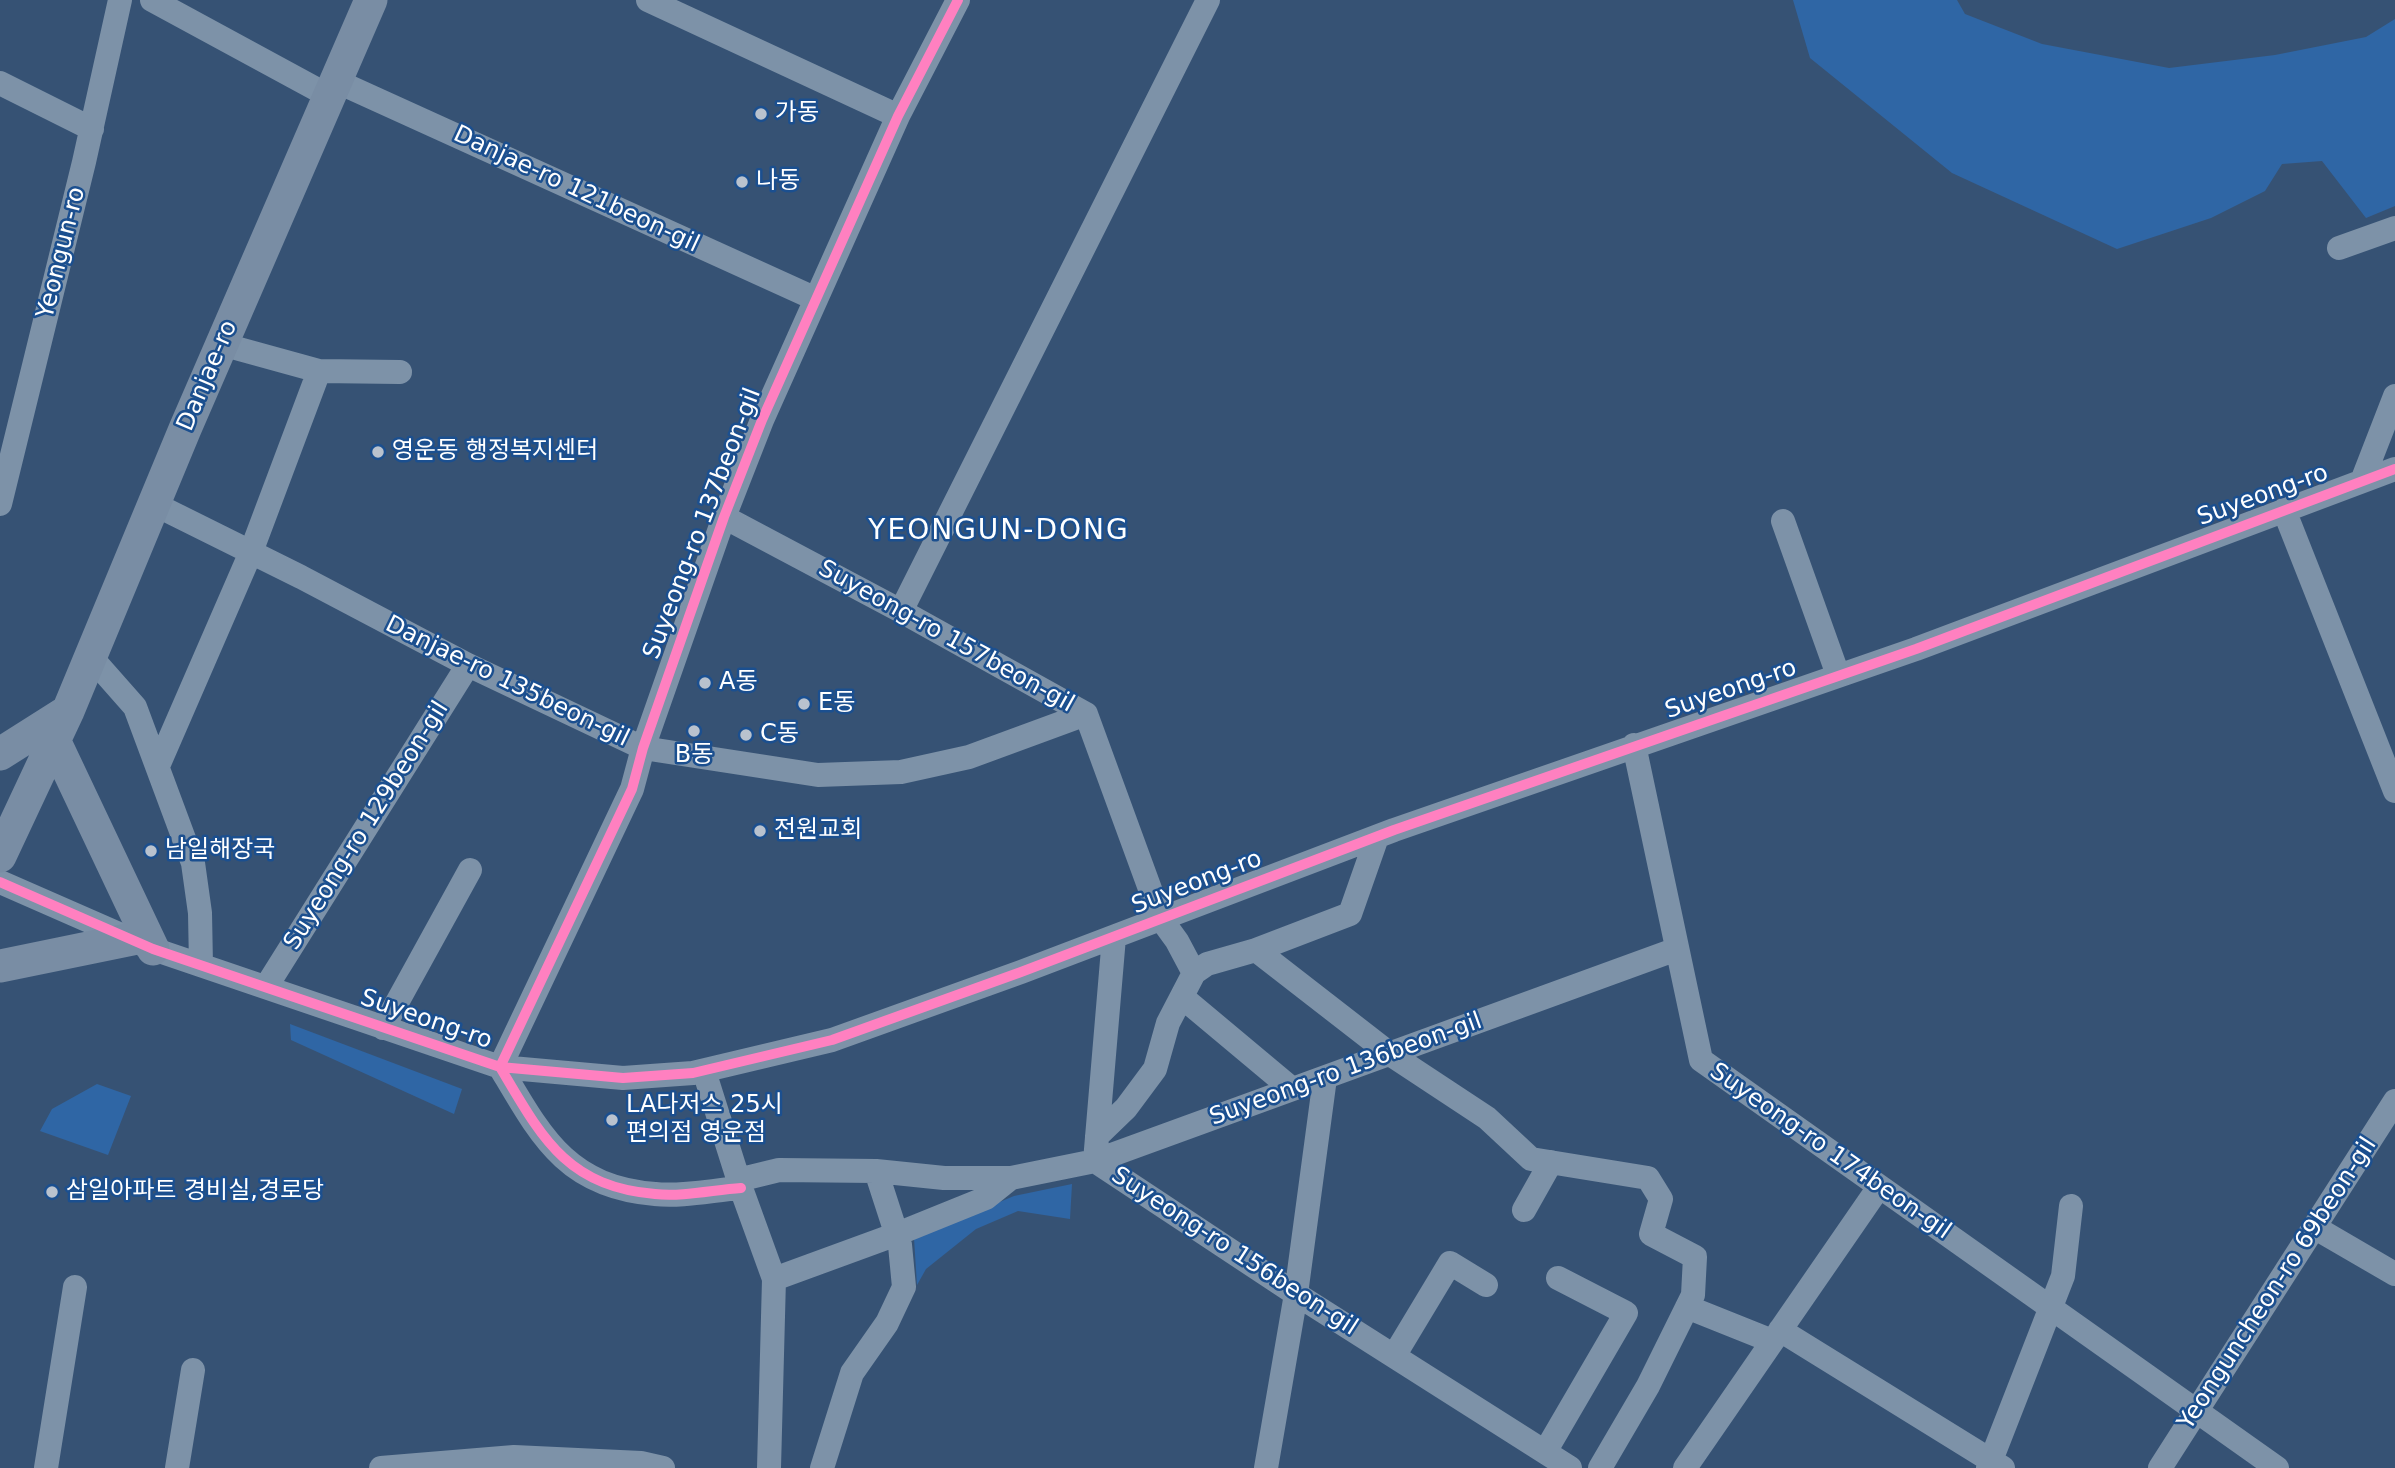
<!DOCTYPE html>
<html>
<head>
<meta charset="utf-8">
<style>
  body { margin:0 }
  canvas { display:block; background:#365274 }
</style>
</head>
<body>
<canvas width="2395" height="1468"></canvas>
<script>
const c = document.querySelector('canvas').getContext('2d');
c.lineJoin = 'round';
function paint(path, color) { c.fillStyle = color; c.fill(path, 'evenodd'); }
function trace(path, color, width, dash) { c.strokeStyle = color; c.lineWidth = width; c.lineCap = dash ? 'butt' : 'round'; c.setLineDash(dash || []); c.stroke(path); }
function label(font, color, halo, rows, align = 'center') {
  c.font = font + ' "DejaVu Sans","Noto Sans KR",sans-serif'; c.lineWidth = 5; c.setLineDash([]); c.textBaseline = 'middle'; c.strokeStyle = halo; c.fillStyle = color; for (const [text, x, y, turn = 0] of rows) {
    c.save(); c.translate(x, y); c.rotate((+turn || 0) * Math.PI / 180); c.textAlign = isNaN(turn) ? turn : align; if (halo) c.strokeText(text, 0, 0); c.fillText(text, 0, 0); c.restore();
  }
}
const green = new Path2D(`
  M1793,0h164l8,14 77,30 127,24 106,-13 91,-18 29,-18v187l-29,12 -44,-57 -40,3 -17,27 -54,27 -94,31 -165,-76 -142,-115z
  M290,1024l172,65 -8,25 -163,-74z
  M97,1084l34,12 -23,59 -68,-24 12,-22z
  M1072,1184l-2,35 -52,-8 -42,18 -50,40 -9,16 -3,-47 100,-42z`);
const street = new Path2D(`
  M152,0l177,96
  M648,0l250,116
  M336,81l480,218
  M0,83l92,46
  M2339,248l56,-20
  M221,344l98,27 81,1
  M2362,481l33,-85
  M0,504l84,-342 36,-162
  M154,504l147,73 167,88 175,83 175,27 83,-3 68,-15 117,-43
  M2284,510l111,281
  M724,517l177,94 185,103 75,205 16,22 17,32
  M1783,521l55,154
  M901,611l307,-611
  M90,656l45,51 58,156 7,50 1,52
  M1634,745l67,315 576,408
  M158,766l93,-214 68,-181
  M0,882l153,67 347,118 123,11 70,-5 139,-33 189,-68 373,-142 522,-181 479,-180
  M1114,937l-19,224 201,133 274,174
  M1256,950l94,-36 27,-77
  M266,987l202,-322
  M1182,997l110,92
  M383,1028l87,-158
  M704,1071l37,117 33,91 -5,189
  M1097,1136l29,-28 29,-39 13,-46 26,-50 13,-9 49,-14 134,104 97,64 44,41 117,19 13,21 -10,35 44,23 -2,38 -45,91 -48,82
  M738,1180l41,-10 97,1 68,7h67l84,-17 582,-212
  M741,1188c-28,2 -59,9 -86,6 -89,-7 -114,-58 -155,-127l132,-278 11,-41 81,-231 38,-97 136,-304 60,-116
  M1524,1210l27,-48
  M2314,1227l81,47
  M774,1279l123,-45 89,-36 25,-20
  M1687,1307l85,34
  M1780,1330l223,138
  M1394,1356l56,-93 36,22
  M1545,1452l81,-139 -68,-35
  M46,1468l29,-181
  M177,1468l16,-98
  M381,1468l133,-11 127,6 22,5
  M822,1468l30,-95 35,-50 17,-36 -4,-42 -24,-74
  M1266,1468l30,-174 29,-216
  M1685,1468l194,-281
  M1988,1468l75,-192 8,-70
  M2160,1468l235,-367`);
const secondary = new Path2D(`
  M54,740l99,209
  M0,754l68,-43
  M0,856l68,-145 117,-282 186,-429
  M0,966l132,-27`);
const cycleway = new Path2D(`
  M0,882l153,67 347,118 123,11 70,-5 139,-33 189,-68 373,-142 522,-181 479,-180
  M741,1188c-28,2 -59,9 -86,6 -89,-7 -114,-58 -155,-127l132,-278 11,-41 81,-231 38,-97 136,-304 60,-116`);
const markers = [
  [761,114,7,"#b9c2ce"],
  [742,182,7,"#b9c2ce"],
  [378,452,7,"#b9c2ce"],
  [705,683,7,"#b9c2ce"],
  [804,704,7,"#b9c2ce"],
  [694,731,7,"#b9c2ce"],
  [746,735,7,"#b9c2ce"],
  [760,831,7,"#b9c2ce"],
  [151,851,7,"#b9c2ce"],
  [612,1120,7,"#b9c2ce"],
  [52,1192,7,"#b9c2ce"]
];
const poiNames = [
  ["가동",775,114],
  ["나동",756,182],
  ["영운동 행정복지센터",392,452],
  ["A동",719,683],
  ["E동",818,704],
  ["C동",760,735],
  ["B동",694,756,"center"],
  ["전원교회",774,831],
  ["남일해장국",165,851],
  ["LA다저스 25시",626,1106],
  ["편의점 영운점",626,1134],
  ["삼일아파트 경비실,경로당",66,1192]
];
const streetNames = [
  ["Danjae-ro 121beon-gil",576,190,25],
  ["Yeongun-ro",62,253,-76],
  ["Danjae-ro",208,376,-67],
  ["Suyeong-ro",2263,496,-20],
  ["Suyeong-ro 137beon-gil",703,524,-69],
  ["Suyeong-ro 157beon-gil",946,637,29],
  ["Danjae-ro 135beon-gil",507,682,26],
  ["Suyeong-ro",1731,690,-19],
  ["Suyeong-ro 129beon-gil",367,826,-58],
  ["Suyeong-ro",1197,883,-21],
  ["Suyeong-ro",426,1020,19],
  ["Suyeong-ro 136beon-gil",1346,1070,-20],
  ["Suyeong-ro 174beon-gil",1830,1152,35],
  ["Suyeong-ro 156beon-gil",1234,1252,33],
  ["Yeonguncheon-ro 69beon-gil",2278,1284,-57]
];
const quarterNames = [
  ["YEONGUN-DONG",999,532]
];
paint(green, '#2f66a5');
trace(street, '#7d92a8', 24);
trace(secondary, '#798da4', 33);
trace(cycleway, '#ff80c0', 10);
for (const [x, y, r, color] of markers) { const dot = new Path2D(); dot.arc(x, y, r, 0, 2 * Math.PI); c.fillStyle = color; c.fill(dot); trace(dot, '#1b4f8f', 2.5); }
label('24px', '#fff', '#1b4f8f', poiNames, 'left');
label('24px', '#fff', '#1b4f8f', streetNames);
c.letterSpacing = '2px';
label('28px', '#fff', '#1b4f8f', quarterNames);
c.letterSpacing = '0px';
</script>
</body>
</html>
